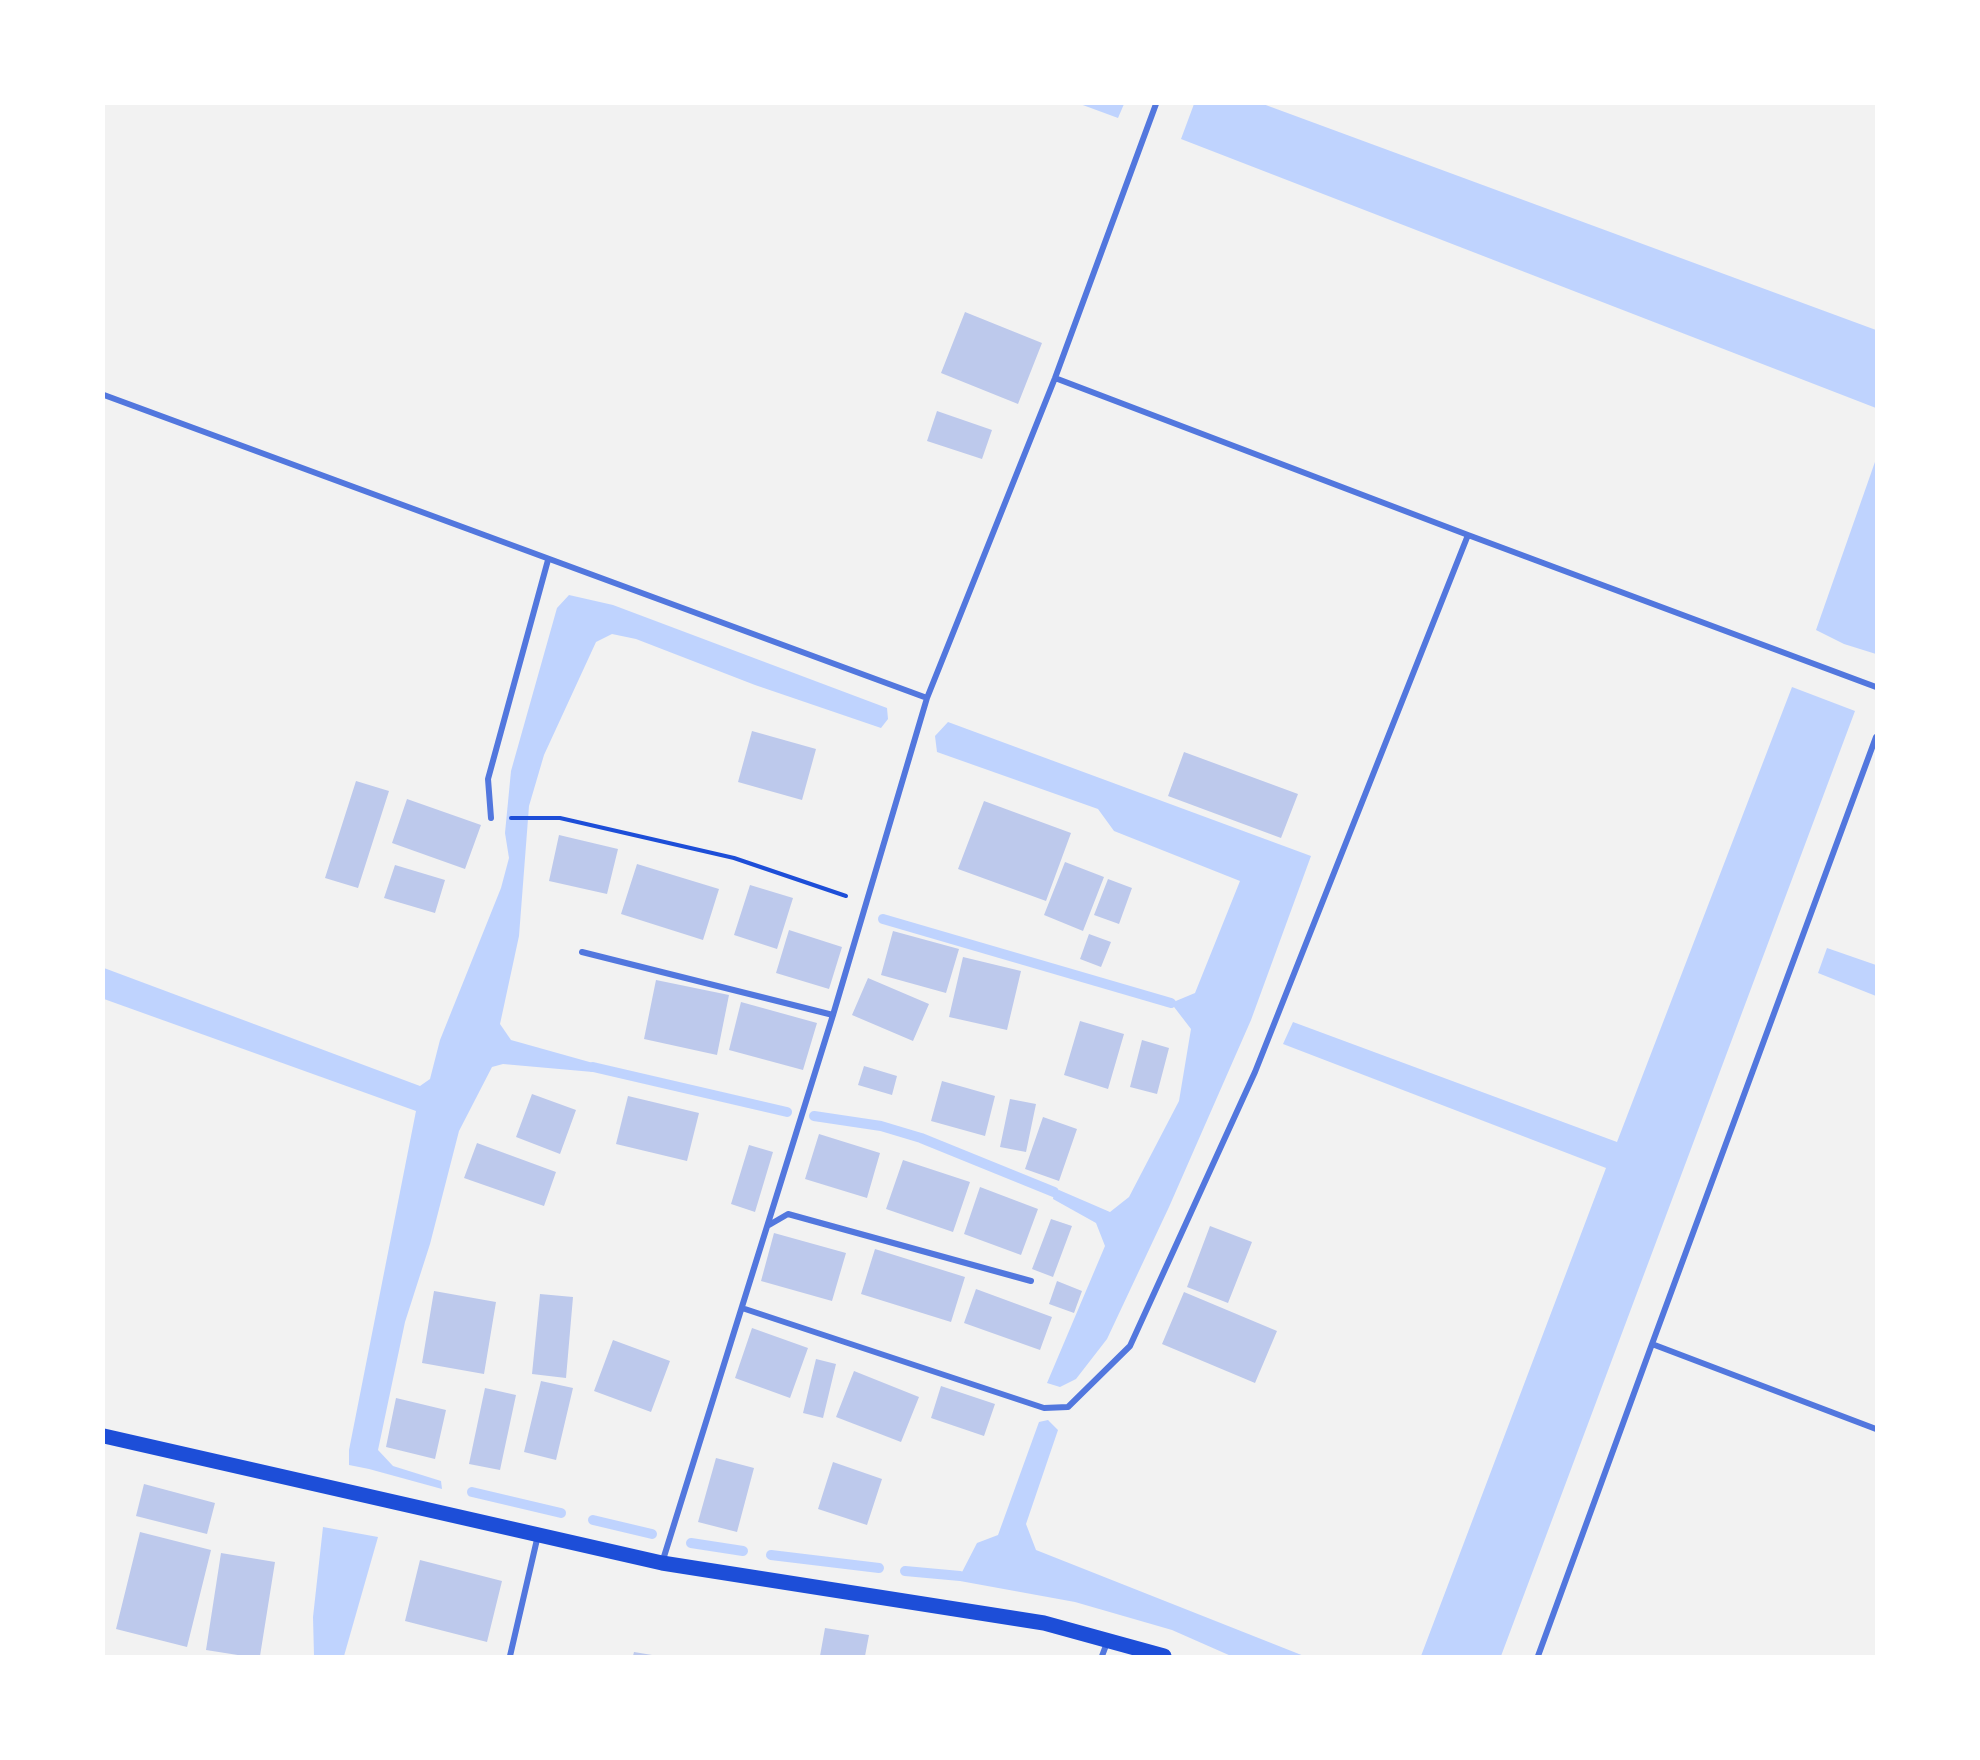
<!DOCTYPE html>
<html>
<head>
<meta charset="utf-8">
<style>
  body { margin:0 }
  #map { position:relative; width:1980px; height:1760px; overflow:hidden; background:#f2f2f2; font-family:Spectral,serif }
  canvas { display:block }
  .frame { position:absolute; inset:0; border:105px solid #fff; pointer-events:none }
</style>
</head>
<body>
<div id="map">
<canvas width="1980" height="1760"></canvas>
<div class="frame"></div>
</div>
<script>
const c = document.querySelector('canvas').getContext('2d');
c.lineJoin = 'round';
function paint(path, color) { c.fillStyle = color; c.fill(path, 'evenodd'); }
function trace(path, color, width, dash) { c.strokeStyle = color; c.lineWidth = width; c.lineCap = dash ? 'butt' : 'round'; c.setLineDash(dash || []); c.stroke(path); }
const water = new Path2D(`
  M1080,104h44l-6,14z
  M1194,104h69l613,226v78l-695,-269z
  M1876,459v195l-32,-10 -28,-14z
  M569,595l44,10 274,103 1,11 -7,9 -126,-43 -119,-46 -24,-5 -16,8 -52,113 -15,51 -10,130 -19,88 11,16 82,23v9l-90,-8 -11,3 -33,64 -29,113 -25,78 -27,128 15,16 48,15 1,8 -73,-20 -20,-4v-15l67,-339 -312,-112v-31l316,118 10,-7 10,-39 61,-152 8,-30 -4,-25 6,-62 46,-163z
  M1792,687l63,24 -354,945h-80l185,-488 -323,-124 10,-22 324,120z
  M948,722l363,134 -60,164 -82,187 -62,132 -31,40 -16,8 -13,-4 58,-137 -9,-23 -43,-24 1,-7 5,-2 51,22 19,-15 50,-96 12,-72 -20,-26 24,-10 45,-112 -126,-50 -16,-22 -161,-57 -2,-16z
  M1827,948l49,17v31l-58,-23z
  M1048,1420l10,10 -32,94 10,26 268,106h-73l-59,-26 -97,-28 -115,-21v-5l17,-33 21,-8 41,-113z
  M323,1527l55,10 -34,119h-30l-1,-39z`);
const stream = new Path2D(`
  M883,919l288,84
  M593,1067l194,45
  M814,1116l67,10 40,12 133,54
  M472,1492l89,21
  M593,1520l59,14
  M691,1543l52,8
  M771,1555l108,13
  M905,1571l55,5`);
const building = new Path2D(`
  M965,312l77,31 -24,61 -77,-31z
  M937,411l55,19 -10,29 -55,-18z
  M752,731l64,18 -14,51 -64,-18z
  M1184,752l114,42 -17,44 -113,-42z
  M356,781l33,10 -31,97 -33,-10z
  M407,799l74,26 -16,44 -73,-26z
  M984,801l87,32 -25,68 -88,-32z
  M559,835l59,14 -11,45 -58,-13z
  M1065,862l39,15 -21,54 -39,-16z
  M637,864l82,25 -16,51 -82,-26z
  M395,865l50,15 -10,33 -51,-15z
  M1108,879l24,9 -13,36 -25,-9z
  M750,885l43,13 -16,51 -43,-14z
  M789,930l53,17 -13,42 -53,-16z
  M893,931l66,18 -13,44 -65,-18z
  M1089,934l22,8 -10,25 -21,-8z
  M963,957l58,14 -14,59 -58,-13z
  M868,978l61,26 -16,37 -61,-26z
  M656,980l73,15 -12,60 -73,-16z
  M741,1002l76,21 -14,47 -74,-20z
  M1080,1021l44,13 -16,55 -44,-14z
  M1142,1040l27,8 -12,46 -27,-7z
  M864,1066l33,10 -5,19 -34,-10z
  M942,1081l53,15 -10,40 -54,-15z
  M532,1094l44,16 -16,44 -44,-17z
  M628,1096l71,17 -12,48 -71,-17z
  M1010,1099l26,5 -10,48 -26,-5z
  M1043,1117l34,12 -18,52 -34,-12z
  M819,1134l61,19 -13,45 -62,-19z
  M477,1143l79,29 -12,34 -80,-28z
  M749,1145l24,7 -18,60 -24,-8z
  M903,1160l67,22 -17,50 -67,-23z
  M980,1187l58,22 -17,46 -57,-21z
  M1051,1219l21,7 -19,51 -21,-8z
  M1210,1226l42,16 -24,61 -41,-16z
  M774,1233l72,20 -14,48 -71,-20z
  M875,1249l90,28 -14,45 -90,-28z
  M1057,1281l25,10 -8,22 -25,-9z
  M976,1289l76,28 -12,33 -76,-27z
  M434,1291l62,11 -12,72 -62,-11z
  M1184,1292l93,39 -22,52 -93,-39z
  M540,1294l33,3 -7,81 -34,-4z
  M752,1328l56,20 -18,50 -55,-20z
  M613,1340l57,21 -19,51 -57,-21z
  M816,1359l20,5 -13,54 -20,-5z
  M854,1371l65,26 -18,45 -65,-25z
  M541,1381l32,7 -17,72 -32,-8z
  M941,1386l54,18 -11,32 -53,-18z
  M485,1388l31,7 -16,75 -31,-6z
  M396,1398l50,12 -11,49 -49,-12z
  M716,1458l38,10 -17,64 -39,-10z
  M833,1462l49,17 -15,46 -49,-16z
  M144,1484l71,19 -8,31 -71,-18z
  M140,1532l71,18 -24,97 -71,-18z
  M221,1553l54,9 -15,94h-16l-38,-6z
  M420,1560l82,21 -15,61 -82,-21z
  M825,1628l44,7 -4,21h-45z
  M634,1652l18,3v1h-19z`);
const path = new Path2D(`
  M511,818h49l174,40 112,38`);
const minor = new Path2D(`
  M1055,378l413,157 408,152
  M104,395l823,303
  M1876,737l-224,607 224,85
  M491,818l-3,-39 60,-219
  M582,952l251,63
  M769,1225l19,-11 243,67
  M742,1308l302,100 24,-1 62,-61 125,-274 213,-537
  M662,1563l171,-548 94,-317 128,-320 101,-274
  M510,1656l28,-121
  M1102,1656l6,-16
  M1538,1656l114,-312`);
const primary = new Path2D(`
  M104,1436l558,127 382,60 120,33`);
paint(water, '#bfd3fe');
trace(stream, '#bfd3fe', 10);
paint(building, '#bdc9ec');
trace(path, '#1d4ed8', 4);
trace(minor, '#5277de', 6);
trace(primary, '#1d4ed8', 15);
</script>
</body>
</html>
